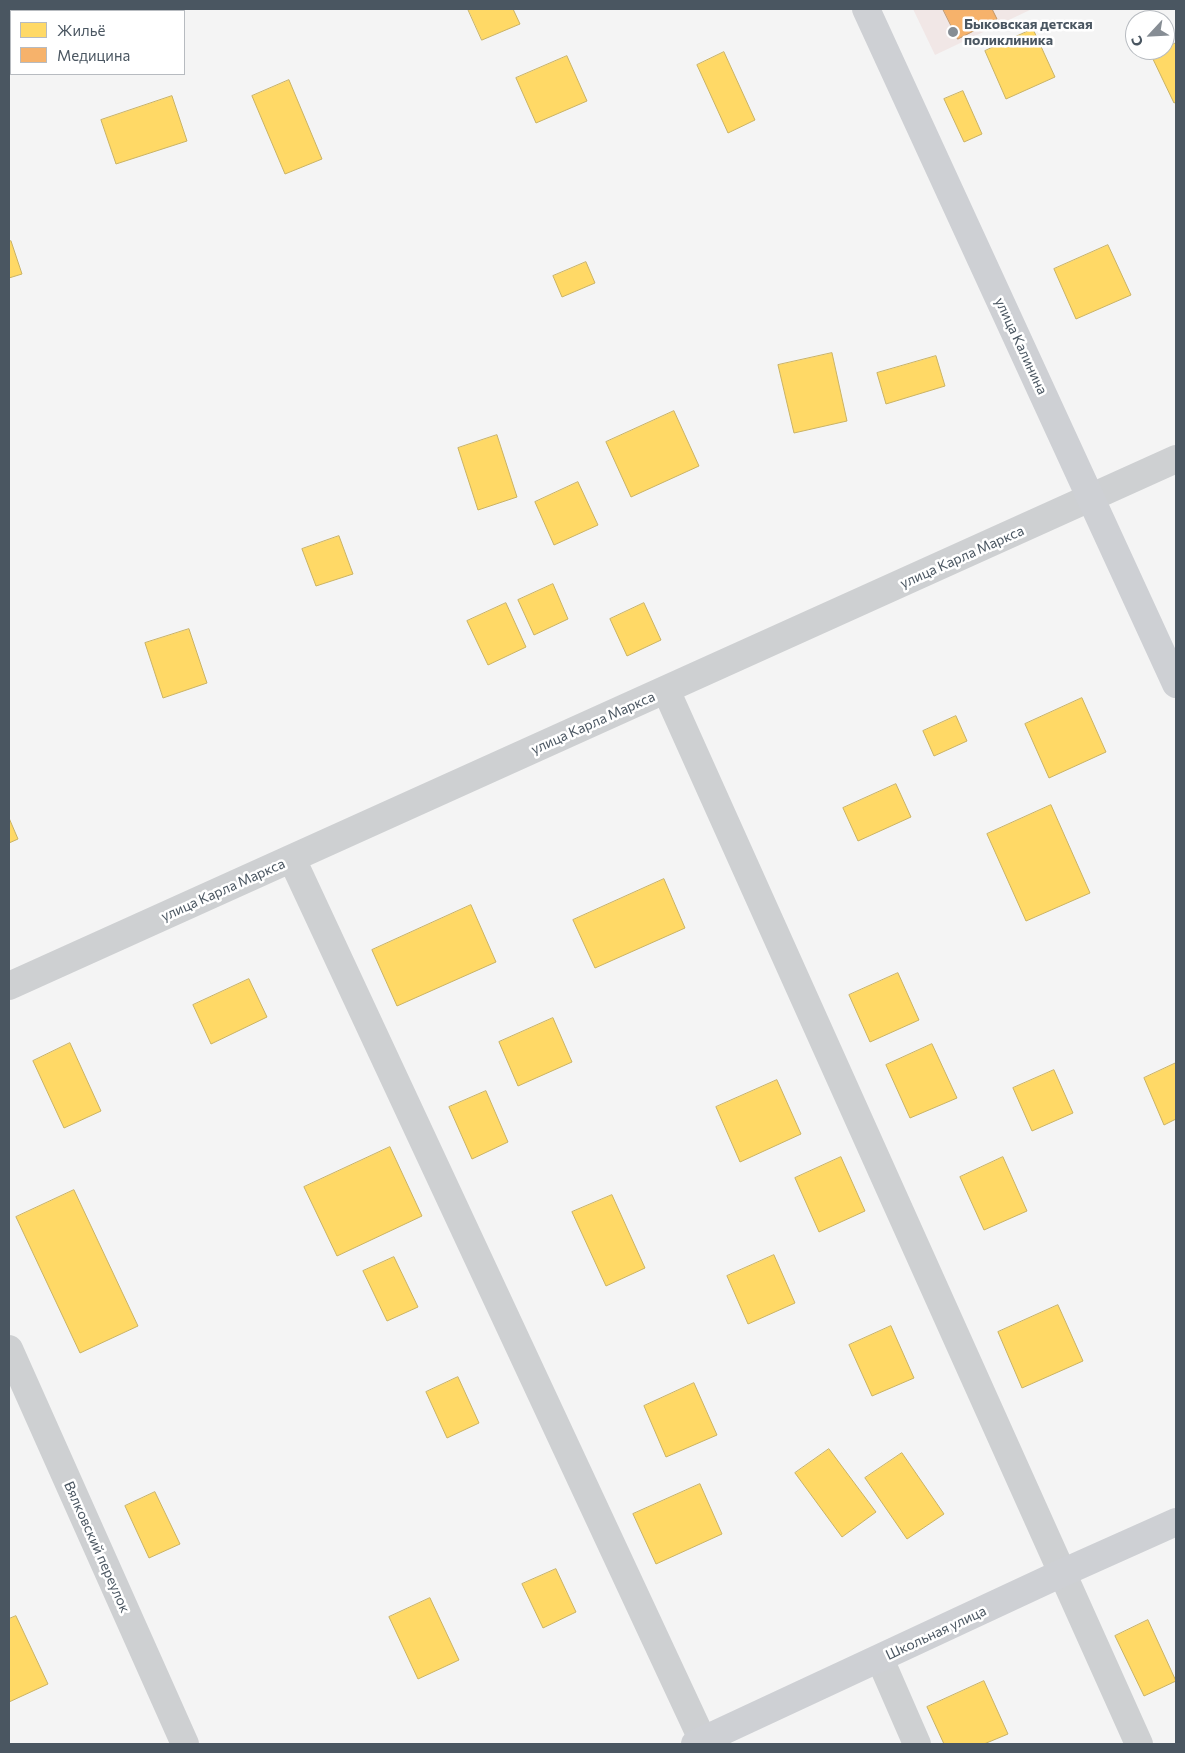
<!DOCTYPE html>
<html>
<head>
<meta charset="utf-8">
<style>
  body { margin:0 }
  #map { position:relative; width:1185px; height:1753px; overflow:hidden; background:#f4f4f4; font-family:Commissioner,sans-serif }
  canvas { display:block }
  .frame { position:absolute; inset:0; border:10px solid #4a5661; pointer-events:none }
  .legend { position:absolute; left:10px; top:10px; width:175px; height:65px; box-sizing:border-box; background:#fff; border:1px solid #b7bbc0; margin:0; padding:6px 9px; list-style:none; font-size:15px; color:#4a5661 }
  .legend li { display:flex; align-items:center; gap:10px; height:25px }
  .legend b { width:25px; border:1px solid #b7bbc0 }
  .north { position:absolute; left:1125px; top:10px; width:50px; height:50px; box-sizing:border-box; background:#fff; border:1px solid #b7bbc0; border-radius:50%; rotate:245deg; font-size:14px; font-weight:700; line-height:20px; text-align:center; color:#4a5661 }
  .north::after { content:''; display:block; margin:auto; width:18px; height:22px; background:#868d94; clip-path:polygon(50% 0,100% 100%,50% 72%,0 100%) }
</style>
</head>
<body>
<div id="map">
<canvas width="1185" height="1753"></canvas>
<div class="frame"></div>
<ul class="legend">
<li><b style="height:14px;background:#ffd966"></b>Жильё</li>
<li><b style="height:14px;background:#f6b26b"></b>Медицина</li>
</ul>
<div class="north">С</div>
</div>
<script>
const c = document.querySelector('canvas').getContext('2d');
c.lineJoin = 'round';
function paint(path, color) { c.fillStyle = color; c.fill(path, 'evenodd'); }
function trace(path, color, width, dash) { c.strokeStyle = color; c.lineWidth = width; c.lineCap = dash ? 'butt' : 'round'; c.setLineDash(dash || []); c.stroke(path); }
function label(font, color, halo, rows, align = 'center') {
  c.font = font + ' Commissioner,sans-serif'; c.lineWidth = 5; c.setLineDash([]); c.textBaseline = 'middle'; c.strokeStyle = halo; c.fillStyle = color; for (const [text, x, y, turn = 0] of rows) {
    c.save(); c.translate(x, y); c.rotate((+turn || 0) * Math.PI / 180); c.textAlign = isNaN(turn) ? turn : align; if (halo) c.strokeText(text, 0, 0); c.fillText(text, 0, 0); c.restore();
  }
}
const medical = new Path2D(`
  M913,9h119l-97,46z`);
const homes = new Path2D(`
  M468,9h45l7,15 -38,16z
  M1033,29l22,48 -49,22 -21,-48z
  M1176,43v59l-2,1 -23,-48z
  M724,52l31,68 -27,13 -31,-68z
  M567,56l20,45 -51,22 -20,-45z
  M289,80l33,79 -37,15 -33,-78z
  M963,91l19,43 -18,8 -20,-43z
  M172,96l15,45 -71,23 -15,-44z
  M11,241l11,33 -13,4v-36z
  M1108,245l23,50 -55,24 -22,-50z
  M586,262l9,21 -33,14 -9,-21z
  M832,353l15,68 -53,12 -16,-68z
  M936,356l9,30 -59,18 -9,-31z
  M674,411l25,55 -68,31 -25,-55z
  M497,435l20,62 -39,13 -20,-62z
  M578,482l20,43 -44,20 -19,-43z
  M339,536l14,38 -37,12 -14,-37z
  M553,584l15,35 -34,16 -16,-35z
  M506,603l20,44 -38,18 -21,-44z
  M644,603l17,37 -34,16 -17,-37z
  M189,629l18,54 -44,15 -18,-55z
  M1082,698l24,54 -57,26 -24,-54z
  M956,716l11,25 -33,15 -11,-25z
  M896,784l15,33 -53,24 -15,-33z
  M1051,805l39,88 -64,28 -39,-87z
  M9,818l9,21 -9,4z
  M664,879l21,49 -90,40 -22,-48z
  M471,905l25,57 -99,44 -25,-56z
  M898,973l21,47 -49,22 -21,-47z
  M249,979l18,38 -56,27 -18,-39z
  M553,1018l19,44 -54,24 -19,-44z
  M70,1043l31,68 -37,17 -31,-67z
  M932,1044l25,54 -47,20 -24,-53z
  M1176,1063v56l-12,6 -20,-47z
  M1054,1070l19,43 -41,18 -19,-43z
  M777,1080l24,54 -61,28 -24,-55z
  M486,1091l22,51 -36,17 -23,-52z
  M390,1147l32,69 -85,40 -33,-69z
  M841,1157l24,54 -46,21 -24,-54z
  M1003,1157l24,54 -43,19 -24,-53z
  M74,1190l64,136 -58,27 -64,-136z
  M612,1195l33,73 -39,18 -34,-74z
  M774,1255l21,48 -47,21 -21,-48z
  M394,1257l24,50 -31,14 -24,-50z
  M1058,1305l25,56 -61,27 -24,-56z
  M891,1326l23,52 -42,18 -23,-51z
  M458,1377l21,46 -32,15 -21,-46z
  M694,1383l23,52 -51,22 -22,-51z
  M829,1449l47,63 -34,25 -47,-64z
  M902,1453l42,61 -37,25 -42,-61z
  M700,1484l22,50 -66,30 -23,-50z
  M155,1492l25,52 -31,14 -24,-52z
  M556,1569l20,43 -33,16 -21,-44z
  M430,1598l29,62 -41,19 -29,-62z
  M16,1616l32,68 -39,18v-83z
  M1148,1620l28,61 -32,15 -29,-60z
  M984,1681l24,53 -24,10h-40l-17,-37z`);
const health = new Path2D(`
  M943,9h49l5,10 -39,20z`);
const street = new Path2D(`
  M666,690l473,1054
  M292,859l411,882
  M9,986l1167,-527
  M9,1349l176,395
  M880,1659l37,85`);
const secondary = new Path2D(`
  M866,9l310,675
  M695,1744l367,-171 114,-51`);
const markers = [
  [953,32,6,"#868d94"]
];
const poiNames = [
  ["Быковская детская",964,24],
  ["поликлиника",964,40]
];
const streetNames = [
  ["улица Калинина",1021,346,65],
  ["улица Карла Маркса",962,557,-24],
  ["улица Карла Маркса",593,723,-24],
  ["улица Карла Маркса",223,890,-24],
  ["Вялковский переулок",97,1547,66],
  ["Школьная улица",936,1633,-25]
];
paint(medical, '#f1e7e6');
paint(homes, '#ffd966');
trace(homes, '#c9b264', 1);
paint(health, '#f6b26b');
trace(health, '#c29668', 1);
trace(street, '#ced0d2', 28);
trace(secondary, '#ced0d4', 28);
for (const [x, y, r, color] of markers) { const dot = new Path2D(); dot.arc(x, y, r, 0, 2 * Math.PI); c.fillStyle = color; c.fill(dot); trace(dot, '#fff', 2); }
label('bold 14px', '#4a5661', '#fff', poiNames, 'left');
label('14px', '#4a5661', '#fff', streetNames);
</script>
</body>
</html>
